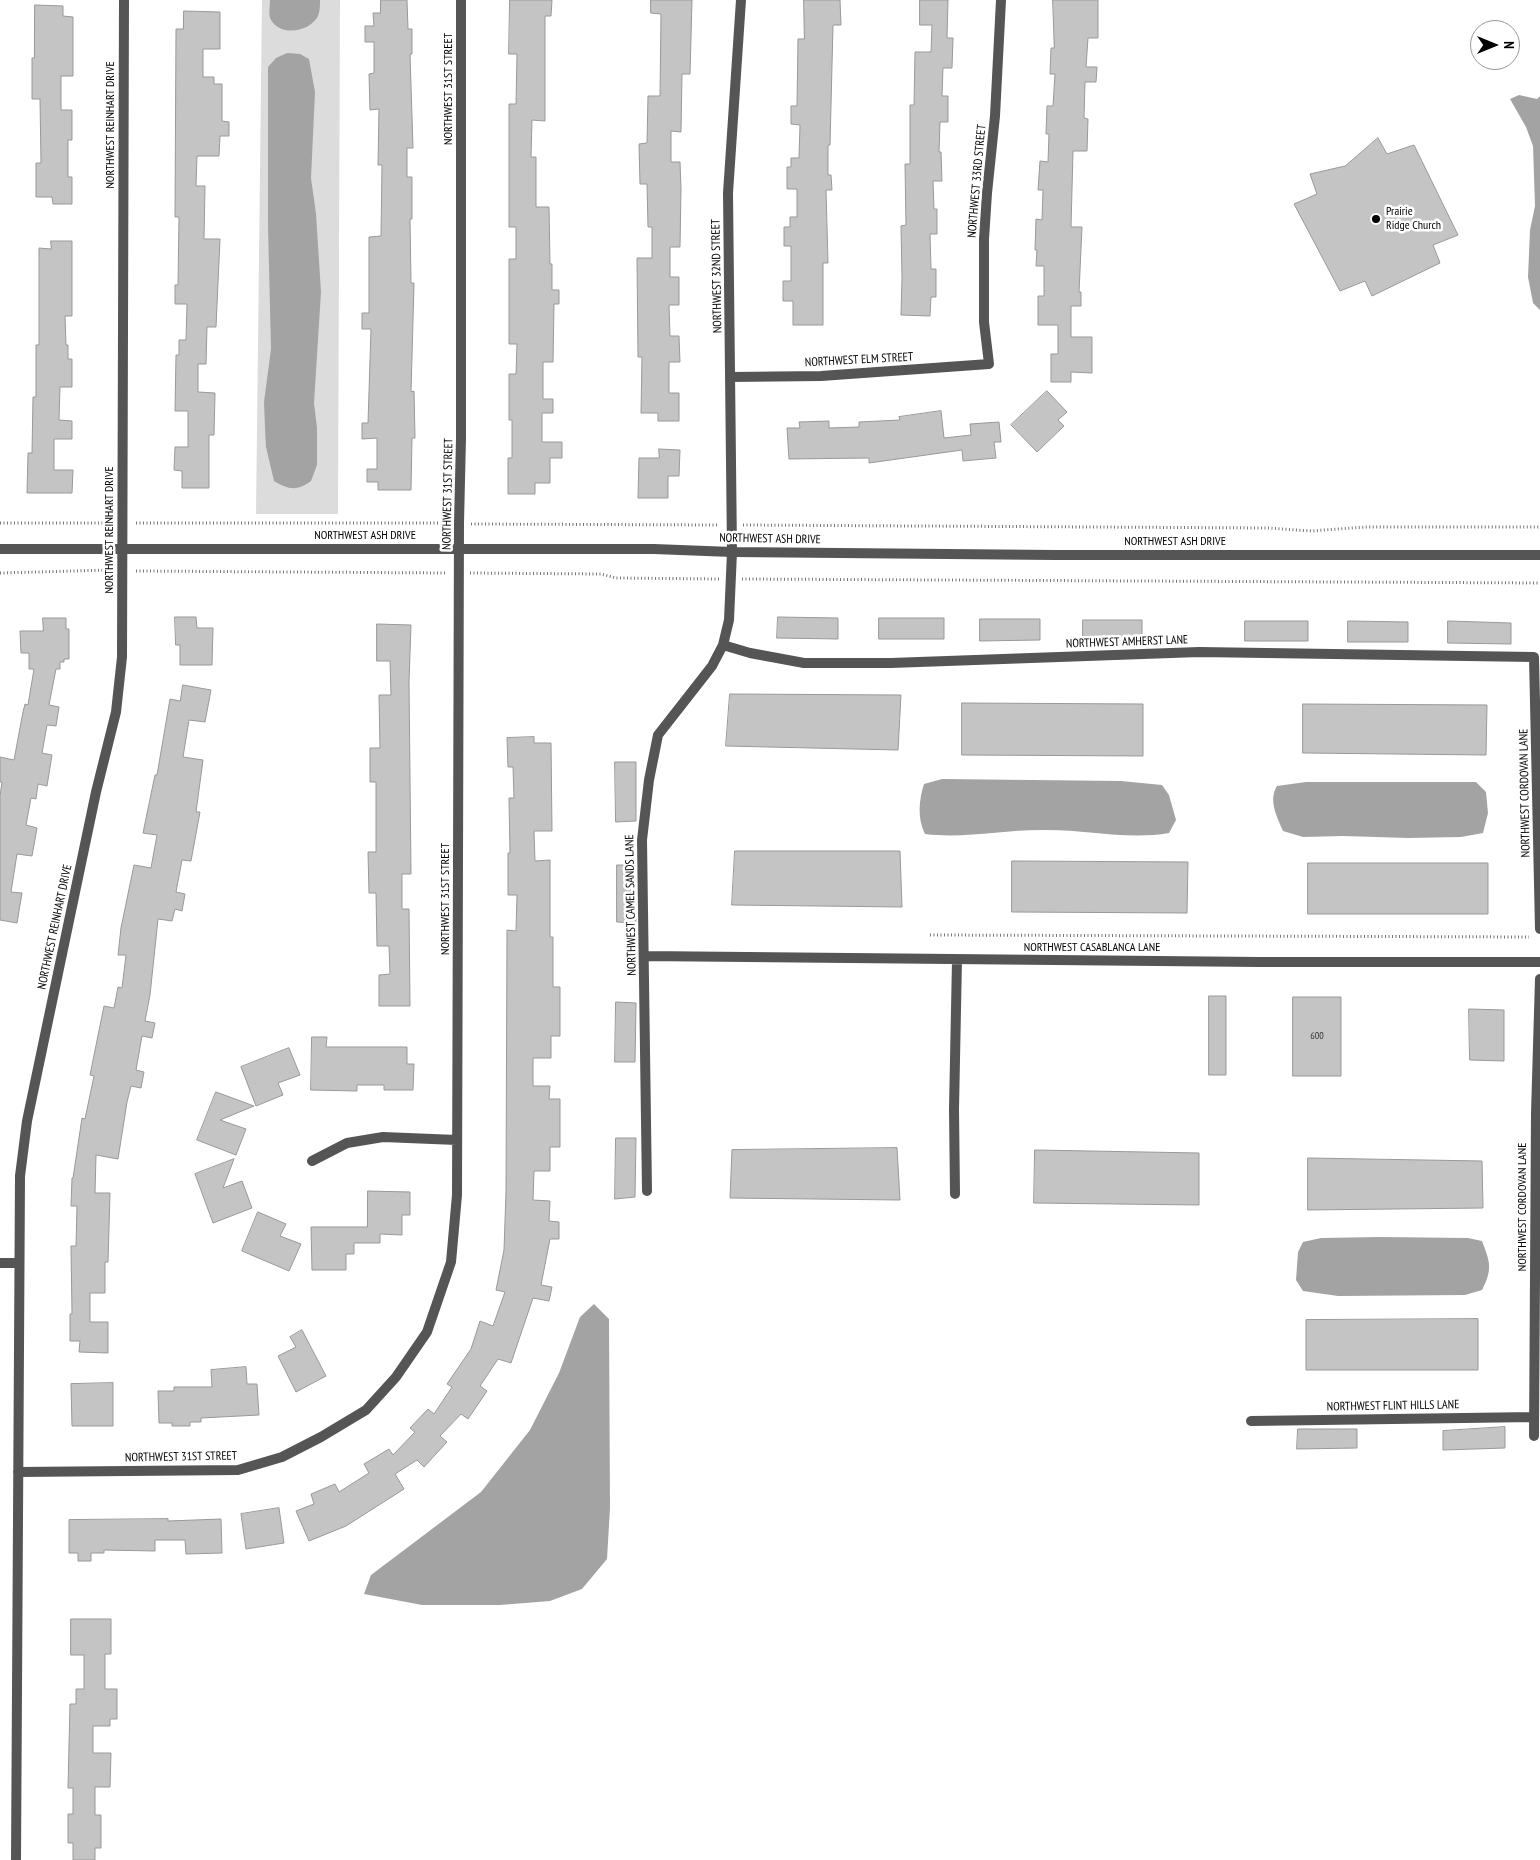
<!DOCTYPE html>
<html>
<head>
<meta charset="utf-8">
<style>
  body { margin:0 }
  #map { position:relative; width:1540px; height:1860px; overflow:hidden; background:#fff; font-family:"PT Sans Narrow",sans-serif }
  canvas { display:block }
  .north { position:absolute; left:1470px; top:20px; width:50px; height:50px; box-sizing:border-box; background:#fff; border:1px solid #999; border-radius:50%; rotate:90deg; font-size:14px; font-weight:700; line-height:20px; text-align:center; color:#000 }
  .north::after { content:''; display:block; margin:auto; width:18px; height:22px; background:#000; clip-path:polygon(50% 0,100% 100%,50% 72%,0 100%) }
</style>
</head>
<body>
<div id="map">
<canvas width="1540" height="1860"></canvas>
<div class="north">N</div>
</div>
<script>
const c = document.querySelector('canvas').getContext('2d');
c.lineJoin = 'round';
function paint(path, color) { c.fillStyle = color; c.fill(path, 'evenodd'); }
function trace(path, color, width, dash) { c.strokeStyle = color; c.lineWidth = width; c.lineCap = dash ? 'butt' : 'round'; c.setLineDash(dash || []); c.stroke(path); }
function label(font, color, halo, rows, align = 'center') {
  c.font = font + ' "PT Sans Narrow",sans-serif'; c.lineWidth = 5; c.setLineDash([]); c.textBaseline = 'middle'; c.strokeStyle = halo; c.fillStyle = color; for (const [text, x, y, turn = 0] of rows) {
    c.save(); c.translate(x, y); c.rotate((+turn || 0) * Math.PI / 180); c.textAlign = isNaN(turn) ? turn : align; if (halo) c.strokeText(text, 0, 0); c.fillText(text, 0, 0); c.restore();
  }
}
const green = new Path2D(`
  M262,0h78l-2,514h-82z`);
const water = new Path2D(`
  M270,0h50c0,6 0,10 -2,16 -8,16 -37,21 -47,4 -3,-5 -1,-14 -1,-20z
  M287,53l13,1 9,5 6,33 -4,86 5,36 5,78 -7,111 3,25v37l-6,16c-14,10 -22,9 -37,0l-8,-34 -1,-19 -1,-26 7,-53 -3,-123v-159l8,-9z
  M1519,95l18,4 3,-3v214l-7,-7 -5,-26 2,-47 5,-24 -2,-60 -7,-19 -16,-28z
  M942,779l179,2 41,4 7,10 7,25 -7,13c-40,7 -81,-3 -122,-3 -41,-1 -81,9 -122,4 -8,-16 -6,-34 -1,-50z
  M1306,782h170l10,10 2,21 -5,20 -22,4 -53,1 -65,-2 -40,1 -20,-6c-6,-14 -15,-31 -6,-45z
  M1380,1237l88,1 14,3c8,21 11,28 0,49l-17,5 -127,1 -35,-5 -7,-11 2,-28 5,-10 18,-4z
  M594,1304l15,15 1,189 -3,51 -25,30 -32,12 -50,4h-78l-58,-11 7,-19 110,-83 49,-62 29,-57 21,-56z`);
const building = new Path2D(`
  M381,0h26l1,29h4v25h-2l3,94h-6v29h5v42h-2l1,64h3l-3,109 3,-1 1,47h-3l-1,52h-33v-8h-11v-13h10v-31l-15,1v-16h6l3,-94h-9v-16h7v-76l12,-1 1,-71h-4l1,-56 -9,1 -1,-36 5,-1v-31h-9v-16h9l-1,-13h7z
  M510,0h42l-1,16h-6v105l-13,-1 -1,37h5v50h13l1,57h2v26h7v14h-5l-1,58h-10v37h10v14h-11v29h20v16h-12v25h-15v11h-27v-36h4v-38h-3v-46h7l1,-30h-8v-85h7v-32h-7v-123h7l1,-50h-8z
  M651,0h41l-2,74h-8l-1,58 -10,-1v31h9l1,27 -1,58h-10v30h9v28h-10l1,31h9l1,26h-11v31h10v28h-21v-8h-17l1,-56h-4l-1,-99h15v-31h-4l-1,-43h-7l-1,-40 8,-1 1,-47h12l1,-82 -10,-1z
  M804,0h36l1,25h-8l-3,120h-2v30h3l1,15h-6l2,73h-5v62h-30v-24h-10v-20h8v-35h-7v-19h6v-10h7v-28h-10v-22h4v-9h8l1,-33 -9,-1v-18h6l1,-67h6z
  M920,0h28l-1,38h6l-1,30h-9l-1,28h6v26h-8l-1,30h2l1,29h-9l1,28h3v25h-7l1,35h5v28h-5l-1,19 -29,-1 1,-37 -1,-52 5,-1 -1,-61h5v-59h4l1,-53h16l1,-27h-12z
  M1053,0h45v38h-10l-2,29h11l-1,15h-11l-1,36 4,1 -1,32h-14l-2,76h11l-3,65h2v14h-10v31h21v36l-21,-1v10h-20v-28h7v-29h-20v-29h6v-30h-8l1,-16h-2l1,-31 6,1 1,-30h-5l2,-29 8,1 1,-28h-3l1,-28h6l2,-32h-5l1,-26h3z
  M35,5l28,1v10l10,1v59h-12v34h11v30h-4v37h4v27h-19l-1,-7h-16v-34h5l-1,-64h-8v-41h2z
  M184,11l36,1v37h-17v28h11v7h8v37l7,1v14h-9l-1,20h-22l-1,30h9l-1,53h16l-4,88h-9l-1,37h-8v28l17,1 -1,42h-5v53h-27v-17l-8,-1 1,-23h13v-36h-13l1,-56h3v-15h7l1,-36h-12v-19h3l1,-68h-4l1,-188h7z
  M1378,138l9,16 27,-9 44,90 -25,10 7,18 -68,33 -7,-15 -25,10 -46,-87 23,-10 -7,-20 35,-8z
  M51,241h21v75h-7l1,29h2v14h4v28h-12l-1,33 13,1v18h-18v31h19l-1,23h-45l1,-40h4l1,-56h3v-52h3v-97l12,1z
  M1047,391l20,21 -9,8 6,6 -27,26 -26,-27z
  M941,411l3,27 27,-3 -1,-11 29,-2 2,20h-7l2,16 -33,3 -1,-11 -93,13v-5l-80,1 -2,-31h13l-1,-6 30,-1v7l30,-1v-5l41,-2 -1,-3z
  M659,449l21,1 -1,26h-11v22h-30l1,-40h20z
  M175,617h21l1,11h16l-1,37h-32v-20h-4z
  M778,617l60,1v21l-61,-1z
  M43,618h23v11h3v30h-5v3h-4v7h-4l-7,36 10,2 -3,19 -9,-1 -5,28 10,2 -5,31 -9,-2 -2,15 -5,-1 -5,27 11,3 -5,28 -15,-2 -6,38 11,1 -5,30 -17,-3v-124l2,-14h-2v-25l14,3 9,-48 2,-8 3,1 6,-36h-5v-16h-8l-1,-22h23z
  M879,618h65v21h-65z
  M980,619h60v21l-60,1z
  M1083,620h59v20h-59z
  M1245,621h63v20h-63z
  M1348,621l60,1v20h-60z
  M1448,621l63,2v21l-63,-1z
  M377,624l34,1 -2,57 2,192h-9v35h7l1,97h-31v-31l11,-1 -1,-28h-12l-1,-53h-7l-1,-41h8v-70h-6v-34h10l-1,-53h12l-1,-34h-13z
  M183,685l28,5 -6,32 -16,-2 -6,37 20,3 -7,52h4l-9,49 -9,-1 -6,32 9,2 -3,17 -7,-2 -3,12 -14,-2 -8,76 -5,26 10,2 -3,15 -10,-2 -6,34 8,2 -3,16 -10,-2 -4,16 -9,57 -22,-4 -1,38h15l-2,69h-3v31h-15v29h18v31l-29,-1 1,-11h-10v-27h2l-1,-68h5l1,-40h-6l1,-28h1l9,-60 3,1 9,-43 -4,-1 14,-69 10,2 4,-21 4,1 4,-33h-8l3,-27 13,-63 17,3 6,-33 -14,-2 12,-58h2l13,-76 10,2z
  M730,694l171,1 -3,55 -172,-4z
  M962,703l181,1v52l-181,-1z
  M1303,704l184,1 -1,50 -183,-2z
  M534,737v6h17l1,88h-18l1,30 15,-1v77h3v50h7v49h-9v22h-18v28h17l-1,13h11v48h-10v24h-16l-1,29 17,1 -1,20 10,1v17h-9l-9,46 11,2 -3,14 -16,-3 -22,65 -13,-4 -18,27 7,5 -19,28 -7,-5 -21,22 7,6 -23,25 -7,-7 -22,14 9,15 -58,37 -37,15 -13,-30 18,-7 -3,-10 24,-10 4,8 30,-19 -5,-9 25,-15 4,6 22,-23 -5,-4 18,-19 6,5 18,-27 -5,-3 24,-35 9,-28 13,5 12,-34 -9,-2 8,-40 2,-58 1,-262 9,1 1,-36h-9v-42h2l-1,-55h5l-1,-31h-5l-1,-29z
  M615,762h21v59l-20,1z
  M735,851h165l2,56 -170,-2z
  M1012,861l176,1 -1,51 -175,-1z
  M1308,863h180v51h-180z
  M617,865h18l1,58 -19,-1z
  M1209,996h17v79h-17z
  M1293,997h48v79h-48z
  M616,1002l20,1 -1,59h-20z
  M1469,1009l35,1v51l-34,-1z
  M312,1037h15l-1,10h81v17h7l-1,26h-29v-5h-27v6l-46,-1z
  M289,1048l11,27 -22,8 5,12 -27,11 -15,-39z
  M216,1092l38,14 -34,14 26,9 -10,26 -39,-15z
  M616,1138h20l-1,59 -20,2z
  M897,1148l3,52 -170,-2 2,-48z
  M1035,1150l164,3v52l-165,-2z
  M1308,1158l174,3 1,47 -175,2z
  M234,1159l-11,29 19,-7 10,27 -39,15 -18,-49z
  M368,1191l42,1v23h-8v20l-22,-1v9h-26v11h-8v16h-34l-1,-43h56z
  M258,1212l28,12 -6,12 21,8 -12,27 -47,-20z
  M1478,1319v51h-172v-50z
  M302,1330l24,46 -30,16 -18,-36 18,-9 -6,-10z
  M246,1367l1,17h10l2,31 -58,3v4h-11v4h-18v-3h-13l-1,-32h16v-4h38l-1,-17z
  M113,1383v43h-41l-1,-42z
  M1505,1427v21l-62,2v-19z
  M1298,1429h59v19l-60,1z
  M279,1508l5,35 -38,6 -5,-35z
  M168,1519v2l53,-2 1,34 -36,1 -1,-14h-30v11l-51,-1v3h-13v8h-13v-8h-9v-33z
  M71,1619h40v35h-6v35h12v30h-7v7h-17v27h18l-1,34h-15v28h6v33h-6v12h-22v-17h-5v-29h5v-26h-5l2,-84h6v-15h8v-34h-13z`);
const path = new Path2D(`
  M0,523h109
  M136,523h311
  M471,524l248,1
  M743,525l525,3 44,3 53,-4h175
  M136,571l311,2
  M0,573l109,-3
  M470,573l131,1 15,4 103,1
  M742,579l798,4
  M930,935l599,2`);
const service = new Path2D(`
  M723,645l27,8 54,10h87l308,-11 335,5 6,272
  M644,956l615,6h281
  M647,1191l-5,-351 7,-60 9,-45 54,-69 11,-21 6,-25 3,-68
  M955,1194l-1,-85 3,-149
  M1251,1421l283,-4
  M1534,1436l2,-323 4,-134`);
const minor = new Path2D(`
  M730,377l91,-1 168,-12 -5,-42v-83l3,-46 8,-77 6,-116
  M732,552l-4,-359 13,-193
  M312,1161l35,-18 36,-6 74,3
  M0,1263h19
  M18,1472l220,-2 44,-13 39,-20 45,-27 30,-33 31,-45 24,-70 6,-67 2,-672 2,-85v-438
  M16,1860l4,-684 7,-55 69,-329 20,-80 6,-55 2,-657`);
const tertiary = new Path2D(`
  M0,549h654l78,3 323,3h485`);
const markers = [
  [1376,219,5,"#000"]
];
const numberNames = [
  ["600",1317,1036]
];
const streetNames = [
  ["NORTHWEST 31ST STREET",449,89,-90],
  ["NORTHWEST REINHART DRIVE",111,125,-90],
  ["NORTHWEST 33RD STREET",977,181,-85],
  ["NORTHWEST 32ND STREET",717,276,-91],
  ["NORTHWEST ELM STREET",859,360,-3],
  ["NORTHWEST 31ST STREET",448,494,-89],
  ["NORTHWEST REINHART DRIVE",110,530,-90],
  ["NORTHWEST ASH DRIVE",365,536],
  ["NORTHWEST ASH DRIVE",770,539,1],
  ["NORTHWEST ASH DRIVE",1175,542],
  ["NORTHWEST AMHERST LANE",1127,642,-2],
  ["NORTHWEST CORDOVAN LANE",1525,793,-91],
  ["NORTHWEST 31ST STREET",446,899,-90],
  ["NORTHWEST CAMEL SANDS LANE",631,905,-91],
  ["NORTHWEST REINHART DRIVE",55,927,-78],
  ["NORTHWEST CASABLANCA LANE",1092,948],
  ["NORTHWEST CORDOVAN LANE",1523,1207,-90],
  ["NORTHWEST FLINT HILLS LANE",1393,1406,-1],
  ["NORTHWEST 31ST STREET",181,1457,-1]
];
const poiNames = [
  ["Prairie",1386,212],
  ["Ridge Church",1386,226]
];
paint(green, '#dcdcdc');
paint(water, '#a3a3a3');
paint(building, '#c4c4c4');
trace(building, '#999', 1);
trace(path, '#777', 3, [1, 2.5]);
trace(service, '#555', 10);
trace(minor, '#555', 10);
trace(tertiary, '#555', 10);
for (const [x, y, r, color] of markers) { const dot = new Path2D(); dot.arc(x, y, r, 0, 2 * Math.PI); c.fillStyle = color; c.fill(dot); trace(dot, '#fff', 2); }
label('10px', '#313131', null, numberNames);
label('12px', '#000', '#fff', streetNames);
label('12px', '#000', '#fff', poiNames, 'left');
</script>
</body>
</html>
